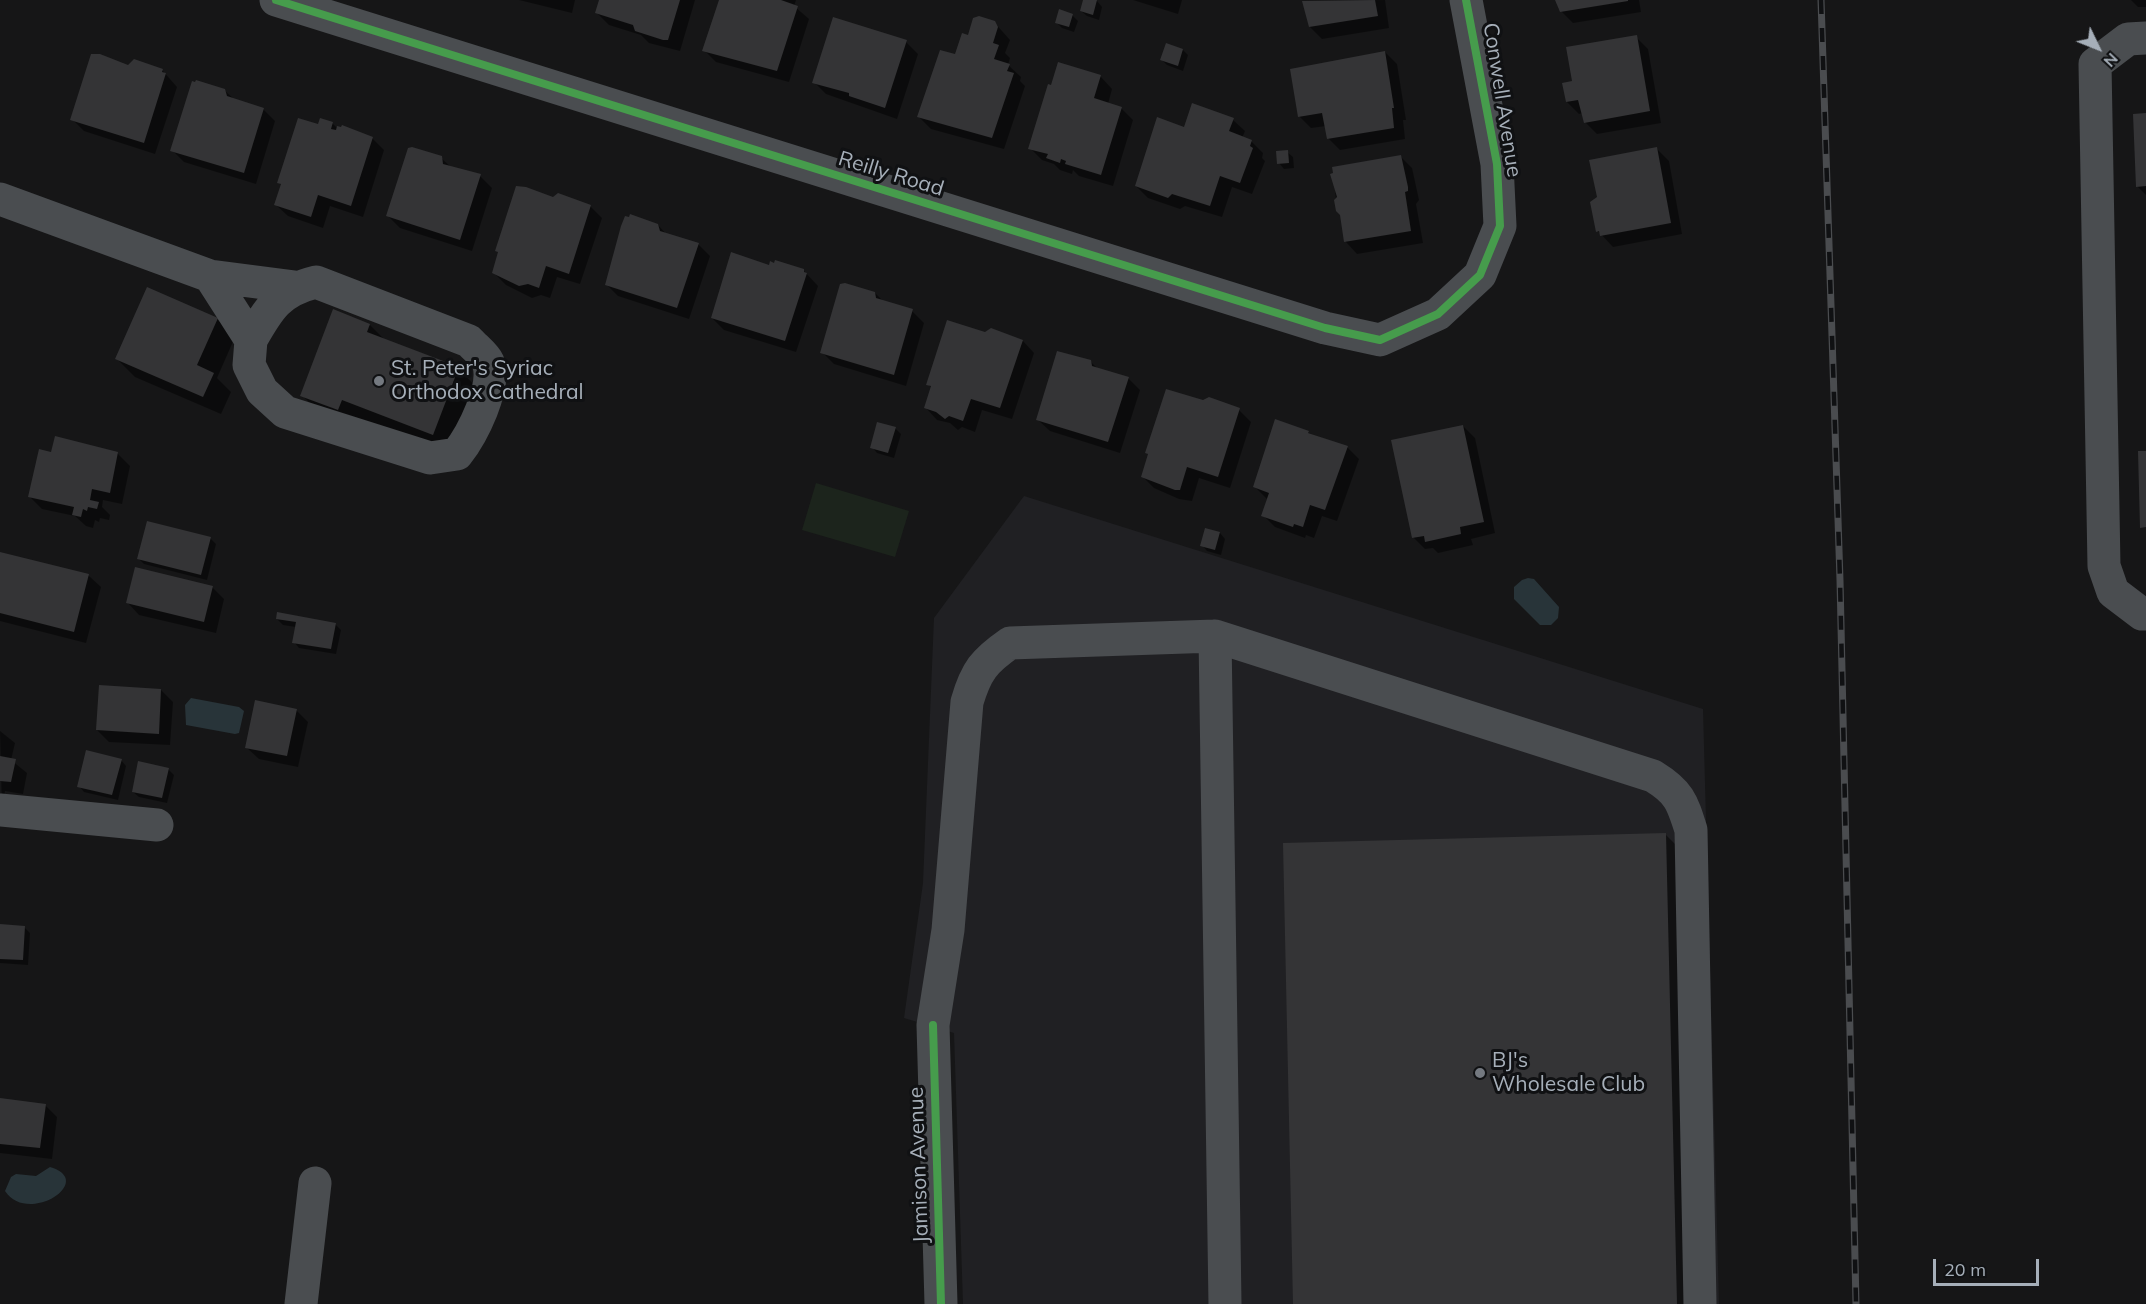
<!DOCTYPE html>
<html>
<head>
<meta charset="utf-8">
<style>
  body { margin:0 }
  #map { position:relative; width:2146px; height:1304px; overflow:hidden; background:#161617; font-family:Mulish,sans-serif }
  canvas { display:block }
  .north { position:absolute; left:2068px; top:18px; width:60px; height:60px; -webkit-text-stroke:4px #101113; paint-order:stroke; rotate:133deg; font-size:16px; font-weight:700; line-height:24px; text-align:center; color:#a6afb9 }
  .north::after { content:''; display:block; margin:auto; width:21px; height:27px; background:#a6afb9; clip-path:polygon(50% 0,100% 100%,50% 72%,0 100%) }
  .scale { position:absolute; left:1933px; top:1259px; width:106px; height:27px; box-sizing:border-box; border:3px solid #a6afb9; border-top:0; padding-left:8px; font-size:18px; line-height:21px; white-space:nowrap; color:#a6afb9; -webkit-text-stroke:4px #101113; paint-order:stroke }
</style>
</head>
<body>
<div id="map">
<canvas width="2146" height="1304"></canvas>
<div class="north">N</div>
<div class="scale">20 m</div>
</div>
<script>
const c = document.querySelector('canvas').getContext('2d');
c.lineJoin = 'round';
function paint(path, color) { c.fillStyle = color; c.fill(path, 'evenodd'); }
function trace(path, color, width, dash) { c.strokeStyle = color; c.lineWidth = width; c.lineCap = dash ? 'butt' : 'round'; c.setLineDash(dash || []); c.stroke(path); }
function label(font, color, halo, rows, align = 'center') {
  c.font = font + ' Mulish,sans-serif'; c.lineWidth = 6; c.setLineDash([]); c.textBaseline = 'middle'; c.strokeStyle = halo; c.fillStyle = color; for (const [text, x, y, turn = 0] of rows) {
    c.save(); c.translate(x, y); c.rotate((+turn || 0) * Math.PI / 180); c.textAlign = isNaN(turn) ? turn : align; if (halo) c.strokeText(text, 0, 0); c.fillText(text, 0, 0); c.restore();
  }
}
const built = new Path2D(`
  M1024,496l679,213 16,595h-756l-9,-271 -50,-15 19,-135 11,-265z`);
const green = new Path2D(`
  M816,483l93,28 -14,46 -93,-27z`);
const water = new Path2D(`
  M1528,578l6,1 25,28 -1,11 -7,7h-11l-26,-26v-12l8,-7z
  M191,698l48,9 5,4 -5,22 -4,1 -49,-9 -1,-20z
  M50,1167c47,14 -22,59 -45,24l6,-14 5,-3 20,2z`);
const shadow = new Path2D(`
  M519,0h56l-3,13z
  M601,0h94l-15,51 -31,-8 -8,-8 -32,-10 -12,-12z
  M721,0h75l-2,6 15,13 -20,63 -73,-20 -12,-12z
  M1085,0l12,1 5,6 -3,13 -12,-4 -6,-5z
  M1133,0h49l-4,14z
  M1385,0l4,28 -67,11 -12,-12 -6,-26z
  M1557,0h82l2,12 -68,11 -15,-15z
  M2131,0h15v7h-8z
  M1072,15l6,6 -4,11 -12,-4 -5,-5z
  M994,22l16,18 -5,13 5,5 -2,7 13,12 -1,4 5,5 -21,63 -73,-20 -12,-12 50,-80z
  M1636,37l12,12 13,74 -64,11 -12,-12 -2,-9 -4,1 -12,-12 7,-20z
  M906,42l12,12 -21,65 -71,-25 -12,-12z
  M1183,50l5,5 -5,16 -16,-6 -5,-5z
  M1385,52l12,12 9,56h-3l2,19 -65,11 -12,-12 -2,-12 -15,2 -12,-12z
  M1059,64l42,13 11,12 -4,15 13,4 12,12 -20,66 -34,-10 -6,-6 -1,4 -12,-4 -6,-6 -12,-4 -12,-12z
  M129,67l33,3 15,17 -22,67 -71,-23 -12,-12z
  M224,90l11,10 28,9 12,12 -19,63 -72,-22 -12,-12z
  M2146,115v80l-9,-9z
  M1233,120l12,11 -3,7 9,3 12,12 -1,5 3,3 -13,33 -20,-7 -10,30 -37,-11 -5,3 -32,-11 -12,-12 49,-57z
  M332,123l4,4 36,11 12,12 -21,67 -33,-11 -7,22 -35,-12 -12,-11 6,-19 -3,-4z
  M1657,149l12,12 13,73 -69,13 -15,-16z
  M1287,152l6,5 1,11 -10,1 -5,-6z
  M1400,156l12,12 7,32 -3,4 7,39 -66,11 -11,-12 -5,-28 -4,-3 -4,-43z
  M441,158l11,10 28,8 12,12 -20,63 -72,-23 -12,-12z
  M553,199l37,7 12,12 -22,66 -23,-7 -7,21 -9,-3 -9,3 -26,-13 -12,-12z
  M658,225l9,10 31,9 12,12 -21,63 -71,-23 -12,-12z
  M770,267l33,3 15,16 -22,66 -72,-22 -12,-12z
  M875,293l8,8 29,10 12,12 -18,63 -72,-22 -12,-12z
  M217,319l18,18 -18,41 14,14 -10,22 -86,-37 -18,-18z
  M370,325l15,15 73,28 23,24 -25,65 -131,-38 -23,-24z
  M991,330l32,11 11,12 -22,66 -30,-9 -7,22 -13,-5 -4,3 -8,-7 -13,-3 -11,-12 6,-20 -4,-4z
  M1090,361l9,9 29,8 12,12 -20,63 -70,-22 -12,-11z
  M1203,401l36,9 12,12 -21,66 -31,-10 -7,23 -13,-2 -25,-11 -12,-12 7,-20 -2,-3z
  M1276,421l71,26 12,12 -22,62 -15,-5 -8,22 -8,-3 -1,3 -30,-11 -12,-12 4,-16 -12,-12z
  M1463,426l12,12 20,95 -24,6 2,6 -35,8 -5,-5 -8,1 -12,-12z
  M895,428l6,6 -7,24 -17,-5 -5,-6z
  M53,453l65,1 12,12 -8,38 -19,-4 -1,7 8,8 -1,5 -9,-2 -1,4 -4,-2 -2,8 -7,-2 -11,-10 -33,-7 -12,-12z
  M1206,530l14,3 5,6 -4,16 -14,-4 -5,-6z
  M210,538l6,6 -9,36 -63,-16 -5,-5z
  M0,554l89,22 12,11 -15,56 -86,-22z
  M212,587l12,12 -8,34 -77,-18 -11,-12z
  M277,619l58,5 6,6 -5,24 -37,-6 -5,-6 2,-15 -13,-2z
  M161,690l12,12 -3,43 -61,-3 -12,-12z
  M296,710l12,12 -10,45 -39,-8 -12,-11z
  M0,731l15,12 -4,17 16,13 -4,21 -18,-3 -3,19z
  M121,760l5,6 -8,34 -34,-8 -5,-6z
  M168,769l6,6 -7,28 -28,-6 -6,-5z
  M1666,835l12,12 10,457h-393z
  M0,926l24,1 6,6 -2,32 -28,-2z
  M0,1100l45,5 12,12 -5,42 -52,-6z`);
const building = new Path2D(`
  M599,0h81l-12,40h-5l-28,-9 -2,-6 -38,-12z
  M719,0h62l17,6 -21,65 -75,-20z
  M1083,0h14l-4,15 -13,-4z
  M1375,0l3,16 -69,11 -7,-26z
  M1555,0h73v1l-68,11z
  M1059,9l14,5 -4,13 -14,-4z
  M979,16l16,5 3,6 -5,16 6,2 -5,14 16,5 -3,7 7,2 -22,65 -75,-21 23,-67 15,4 7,-21 6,2 5,-17z
  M833,17l74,23 -22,68 -36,-12v-3l-37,-10z
  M1637,35l13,76 -66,12 -6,-23 -12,2 -4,-19 10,-2 -6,-34z
  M1166,43l17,6 -5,17 -18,-6z
  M1385,51l9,57h-2l2,20 -67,11 -5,-26 -24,4 -8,-48z
  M91,54h9l28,11 6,-6 29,10 -1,3 4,1 -22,70 -74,-23z
  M1058,62l43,13 -7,23 28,9 -21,68 -36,-11 1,-3 -5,-2 -1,4 -14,-5 2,-4 -20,-5 20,-65 3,1z
  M196,80l29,9 2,7 37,12 -20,65 -74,-22 22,-70 3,1z
  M1192,103l42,15 -5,13 23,9 -2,6 3,2 -13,35 -20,-7 -10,30 -38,-12 -4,4 -33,-12 22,-69 27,10z
  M2146,113v73l-10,1 -3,-73z
  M298,118l20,6 2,-6 13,4 -2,7 5,1 1,-4 4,1 1,-2 31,12 -22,69 -33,-11 -7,22 -37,-12 7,-21 -4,-1z
  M412,147l30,9 1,8 38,10 -21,66 -74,-24 22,-68z
  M1657,147l14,76 -71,13 -1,-5 -3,1 -6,-30 7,-5 -8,-37z
  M1288,150l1,13 -12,1 -1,-13z
  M1401,155l7,32v4l-3,1 6,39 -67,11 -4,-27 -4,-4 -2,-11 3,-3 -7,-23 3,-1 -1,-6z
  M516,186l10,1 27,10 5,-4 33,12 -22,69 -23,-8 -7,22 -11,-4 -9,2 -27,-13 6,-21 -3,-1z
  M630,214l28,10 2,7 39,12 -22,65 -72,-23 16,-59 4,-10 4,1z
  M731,252l38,13 1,-4 4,2 1,-3 29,9v3l3,1 -22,68 -74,-23z
  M845,283l30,9 1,6 37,11 -19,66 -74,-22 20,-69z
  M147,287l71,31 -21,47 17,8 -11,24 -88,-38z
  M333,309l37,15 -3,8 92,35 -26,68 -91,-35 -4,10 -38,-14z
  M947,320l38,12 6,-4 32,12 -23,68 -29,-9 -8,22 -14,-5 -4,3 -9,-7 -12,-4 7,-22 -5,-1z
  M1057,351l34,9 1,6 37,11 -21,65 -72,-22z
  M1166,389l37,11 6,-3 31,11 -22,69 -31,-10 -7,23h-5l-34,-13 7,-23 -3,-1z
  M1275,419l34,12 -1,2 40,13 -23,64 -15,-5 -7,22 -9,-3 -1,3 -32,-11 8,-23 -16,-6z
  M877,422l19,5 -8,26 -18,-5z
  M1463,425l21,97 -24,5 1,7 -36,8 -1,-6 -12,2 -21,-98z
  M55,436l63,16 -8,41 -18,-4 -2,11 9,2 -2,7 -9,-2 -1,4 -4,-2 -2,8 -9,-2 2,-8 -46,-10 11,-48 12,3z
  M2138,451h8v76l-6,1z
  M147,521l64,16 -10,38 -64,-16z
  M1205,528l15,4 -5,18 -15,-4z
  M0,552l89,22 -15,58 -74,-19z
  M135,567l78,19 -9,36 -78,-19z
  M277,612l59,11 -5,26 -39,-6 4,-21 -20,-3z
  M99,685l62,4 -2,45 -63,-4z
  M255,700l42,9 -10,47 -42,-8z
  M86,750l36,9 -10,36 -35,-8z
  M0,756l16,3 -5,23 -11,-1z
  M138,761l31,7 -7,30 -30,-6z
  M1666,833l11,471h-384l-10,-461z
  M0,924l25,2 -2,34 -23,-1z
  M0,1098l46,6 -6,44 -40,-4z`);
const minor = new Path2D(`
  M276,0l1049,328 55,12 58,-26 42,-39 20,-49 -3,-62 -31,-164
  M2146,38l-18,1 -33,25 9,502 9,26 29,22h4
  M0,199l210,77 85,11
  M210,276l41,64 -2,25 13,26 23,21 145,46 27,-4c15,-19 40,-67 31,-92 -3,-7 -14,-15 -19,-21l-153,-59c-37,9 -47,26 -65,58
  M1215,636l438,140c26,16 29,25 38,54l9,474
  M0,810l157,15
  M301,1304l14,-121
  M941,1304l-8,-279 15,-95 19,-228c9,-31 17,-41 43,-59l205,-7 10,668`);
const rail = new Path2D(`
  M1821,0l19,580 16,724`);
const cycleway = new Path2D(`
  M276,0l1049,328 55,12 58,-26 42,-39 20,-49 -3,-62 -31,-164
  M933,1025l8,279`);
const markers = [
  [379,381,6,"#747980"],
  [1480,1073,6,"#747980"]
];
const streetNames = [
  ["Conwell Avenue",1502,100,81],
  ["Reilly Road",891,174,17],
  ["Jamison Avenue",919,1165,-92]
];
const poiNames = [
  ["St. Peter's Syriac",391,369],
  ["Orthodox Cathedral",391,393],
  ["BJ's",1492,1061],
  ["Wholesale Club",1492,1085]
];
paint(built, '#202023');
paint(green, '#1c241c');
paint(water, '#283439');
paint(shadow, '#0007');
paint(building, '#343436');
trace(minor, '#4a4d50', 33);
trace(rail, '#4a4c4f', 7);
trace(rail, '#101113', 4.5, [14]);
trace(cycleway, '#469c4c', 8);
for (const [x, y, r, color] of markers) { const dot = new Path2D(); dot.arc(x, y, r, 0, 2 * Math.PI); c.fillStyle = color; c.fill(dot); trace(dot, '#101113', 2); }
label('21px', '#a6afb9', '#101113', streetNames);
label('21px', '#a6afb9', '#101113', poiNames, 'left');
</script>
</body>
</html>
